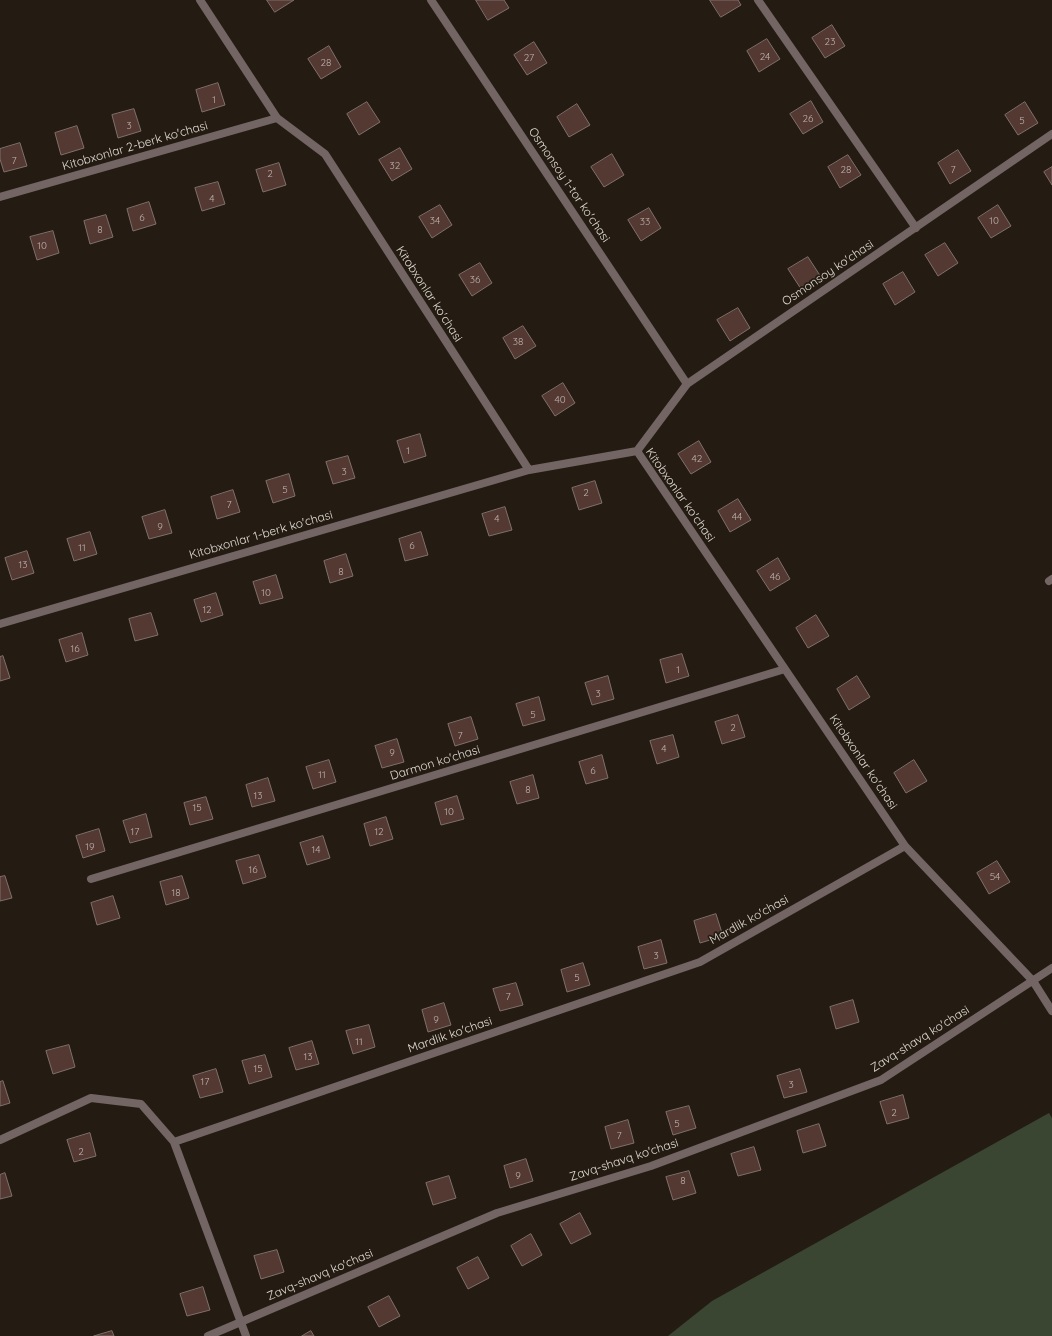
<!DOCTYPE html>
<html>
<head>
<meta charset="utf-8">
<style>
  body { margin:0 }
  canvas { display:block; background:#241c12 }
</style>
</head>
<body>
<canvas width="1052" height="1336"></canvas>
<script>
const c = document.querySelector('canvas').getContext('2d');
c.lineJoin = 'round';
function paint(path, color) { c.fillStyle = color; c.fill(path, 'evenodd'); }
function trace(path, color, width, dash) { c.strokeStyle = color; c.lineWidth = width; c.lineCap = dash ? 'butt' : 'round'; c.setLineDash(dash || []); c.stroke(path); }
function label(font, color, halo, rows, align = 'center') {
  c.font = font + ' Quicksand,sans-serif'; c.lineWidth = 3.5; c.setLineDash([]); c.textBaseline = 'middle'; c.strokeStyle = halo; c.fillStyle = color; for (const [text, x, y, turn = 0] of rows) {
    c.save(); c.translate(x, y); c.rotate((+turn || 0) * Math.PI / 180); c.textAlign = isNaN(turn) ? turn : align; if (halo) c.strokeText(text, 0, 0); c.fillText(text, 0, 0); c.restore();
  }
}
const green = new Path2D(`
  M1049,1113l3,5v218h-384l44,-35z`);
const building = new Path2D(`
  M267,0h27l-19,12z
  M476,0h28l5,8 -21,12z
  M710,0h28l3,5 -20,12z
  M832,25l13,21 -20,12 -13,-20z
  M767,39l13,20 -21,13 -12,-21z
  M534,42l13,21 -20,12 -13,-20z
  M329,46l12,21 -20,12 -13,-20z
  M218,83l7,22 -23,7 -6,-22z
  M811,101l12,21 -20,12 -13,-20z
  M367,102l13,20 -21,13 -12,-21z
  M1025,102l13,21 -20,12 -13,-20z
  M577,104l13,21 -21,12 -12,-20z
  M134,109l7,22 -23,7 -6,-23z
  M77,126l7,22 -23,7 -6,-22z
  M20,143l7,23 -23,6 -4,-13v-10z
  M400,148l12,21 -20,12 -13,-21z
  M958,150l13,21 -21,13 -12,-21z
  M612,154l12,21 -20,12 -13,-20z
  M848,155l13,20 -21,13 -12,-21z
  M279,163l7,22 -23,7 -7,-22z
  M1052,167v18l-8,-13z
  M218,182l7,22 -23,7 -7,-23z
  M149,202l7,22 -23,7 -6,-22z
  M440,205l12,20 -20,13 -13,-21z
  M998,205l13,21 -20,12 -13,-20z
  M649,208l12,20 -20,13 -13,-21z
  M106,215l7,22 -23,7 -6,-23z
  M53,231l6,22 -22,7 -7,-23z
  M945,243l13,20 -20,13 -13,-21z
  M808,257l13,20 -20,12 -13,-20z
  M480,263l12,20 -20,13 -13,-21z
  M903,272l12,20 -20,13 -12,-21z
  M738,308l12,20 -20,13 -13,-21z
  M523,326l13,20 -21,13 -12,-21z
  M563,383l12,20 -20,13 -13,-20z
  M420,434l6,22 -22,7 -7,-22z
  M699,441l12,21 -20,12 -13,-20z
  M348,456l7,22 -22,6 -7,-22z
  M289,474l6,22 -22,7 -7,-22z
  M595,481l7,22 -23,7 -7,-22z
  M233,490l7,22 -23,7 -6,-22z
  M738,499l13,21 -21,12 -12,-21z
  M505,507l7,23 -23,6 -7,-22z
  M165,510l7,23 -23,6 -7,-22z
  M90,532l7,22 -23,7 -7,-22z
  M421,532l7,23 -23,6 -6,-22z
  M27,551l7,22 -22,7 -7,-22z
  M346,554l7,22 -23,7 -6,-22z
  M778,558l12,21 -20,12 -13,-20z
  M276,575l7,23 -23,6 -7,-22z
  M216,593l7,22 -22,7 -7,-22z
  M151,613l7,22 -23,6 -6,-22z
  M816,615l13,21 -21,12 -12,-20z
  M82,633l6,22 -22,7 -7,-22z
  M682,654l7,22 -23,7 -6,-23z
  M3,656l7,22 -10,3v-24z
  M608,676l6,23 -22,6 -7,-22z
  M857,676l13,21 -21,13 -12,-21z
  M539,697l6,23 -22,6 -7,-22z
  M738,715l7,22 -23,7 -7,-22z
  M471,717l7,22 -23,7 -7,-22z
  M673,735l6,22 -22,7 -7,-23z
  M397,739l7,23 -22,6 -7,-22z
  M602,755l6,23 -22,6 -7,-22z
  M329,760l7,22 -23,7 -7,-22z
  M914,760l13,21 -21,12 -12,-20z
  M533,775l6,23 -22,6 -7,-22z
  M268,778l7,23 -23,6 -6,-22z
  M457,796l7,23 -23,6 -6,-22z
  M206,797l7,22 -23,6 -6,-22z
  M146,814l6,23 -22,6 -7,-22z
  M386,817l7,22 -23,7 -6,-22z
  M99,829l6,22 -22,7 -7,-22z
  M323,836l7,22 -23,7 -7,-22z
  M259,855l7,22 -23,7 -7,-23z
  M997,861l13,21 -21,12 -12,-21z
  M5,876l7,22 -12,3v-24z
  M182,876l7,22 -23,7 -6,-23z
  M113,896l7,22 -23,7 -6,-22z
  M716,914l7,22 -23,7 -6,-22z
  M661,940l6,23 -23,6 -6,-22z
  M583,963l7,22 -23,7 -6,-22z
  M516,983l7,22 -23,6 -7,-22z
  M853,1000l6,22 -23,7 -6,-22z
  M444,1003l7,22 -23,7 -6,-22z
  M369,1025l6,22 -22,7 -7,-23z
  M312,1041l7,23 -23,6 -7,-22z
  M69,1045l6,22 -22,7 -7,-23z
  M265,1055l7,22 -23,7 -7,-23z
  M216,1069l7,23 -23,6 -7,-22z
  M800,1069l7,23 -23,6 -7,-22z
  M3,1081l7,22 -10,3v-24z
  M903,1095l6,23 -22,6 -7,-22z
  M689,1106l7,22 -23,7 -7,-23z
  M628,1120l6,23 -23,6 -6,-22z
  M819,1124l7,22 -23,7 -6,-22z
  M90,1133l6,23 -22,6 -7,-22z
  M754,1147l7,23 -23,6 -7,-22z
  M526,1159l7,22 -23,7 -6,-22z
  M689,1171l7,22 -23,7 -7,-23z
  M5,1173l7,23 -12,3v-24z
  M449,1176l7,22 -23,7 -7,-22z
  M580,1213l11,21 -20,10 -11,-20z
  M531,1234l11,21 -20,11 -11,-20z
  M277,1250l7,22 -23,7 -7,-23z
  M478,1257l11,21 -21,11 -11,-21z
  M203,1287l7,23 -23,6 -7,-22z
  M389,1296l11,20 -21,11 -11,-20z
  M112,1331l2,5h-20z
  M311,1331l3,5h-12z`);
const street = new Path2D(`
  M200,0l77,118 48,36 204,316 108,-19 268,395 128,135 19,30
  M431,0l256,384
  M758,0l158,228
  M0,197l277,-79
  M637,451l50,-67 365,-250
  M1049,581l3,-2
  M0,624l529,-154
  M91,879l694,-210
  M0,1140l91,-42 50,6 33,38 526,-180 205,-116
  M174,1142l72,194
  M208,1336l289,-123 154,-47 230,-86 171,-112`);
const numberNames = [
  ["23",830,42],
  ["24",765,57],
  ["27",529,58],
  ["28",326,63],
  ["1",214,100],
  ["26",808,119],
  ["5",1022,121],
  ["3",129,126],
  ["7",14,161],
  ["32",395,166],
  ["28",846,170],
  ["7",953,170],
  ["2",270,174],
  ["4",212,199],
  ["6",142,218],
  ["34",435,221],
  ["10",994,221],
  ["33",645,222],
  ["8",100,230],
  ["10",42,246],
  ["36",475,280],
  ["38",518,342],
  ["40",560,400],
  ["1",408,451],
  ["42",697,459],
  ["3",344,472],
  ["5",285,490],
  ["2",586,493],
  ["7",229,505],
  ["44",737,517],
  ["4",497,519],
  ["9",160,527],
  ["6",412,546],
  ["11",82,548],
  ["13",23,565],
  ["8",341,572],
  ["46",775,577],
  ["10",266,593],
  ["12",207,610],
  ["16",75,649],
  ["1",678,670],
  ["3",598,694],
  ["5",533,715],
  ["2",733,728],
  ["7",460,736],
  ["4",664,749],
  ["9",392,753],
  ["6",593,771],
  ["11",322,775],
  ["8",528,790],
  ["13",258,796],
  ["15",197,808],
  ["10",449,812],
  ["17",135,832],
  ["12",379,832],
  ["19",90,847],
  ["14",316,850],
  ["16",253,870],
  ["54",995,877],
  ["18",176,893],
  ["3",656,956],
  ["5",577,978],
  ["7",508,997],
  ["9",436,1020],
  ["11",359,1042],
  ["13",308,1057],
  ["15",258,1069],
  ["17",205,1082],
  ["3",791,1085],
  ["2",894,1113],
  ["5",677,1124],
  ["7",619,1136],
  ["2",81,1152],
  ["9",518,1176],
  ["8",683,1181]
];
const streetNames = [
  ["Kitobxonlar 2-berk ko'chasi",135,146,-16],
  ["Osmonsoy 1-tor ko'chasi",569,185,56],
  ["Osmonsoy ko'chasi",828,273,-34],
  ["Kitobxonlar ko'chasi",429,294,57],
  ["Kitobxonlar ko'chasi",680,495,55],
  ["Kitobxonlar 1-berk ko'chasi",261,535,-16],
  ["Kitobxonlar ko'chasi",863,762,56],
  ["Darmon ko'chasi",435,763,-17],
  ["Mardlik ko'chasi",749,920,-29],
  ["Mardlik ko'chasi",450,1035,-19],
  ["Zavq-shavq ko'chasi",920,1039,-32],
  ["Zavq-shavq ko'chasi",624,1160,-18],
  ["Zavq-shavq ko'chasi",320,1275,-23]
];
paint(green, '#3a4632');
paint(building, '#543932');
trace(building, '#7f6f6b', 1);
trace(street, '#736563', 8);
label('10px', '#beb2ac', null, numberNames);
label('12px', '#e1dbd5', '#241c12', streetNames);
</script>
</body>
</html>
